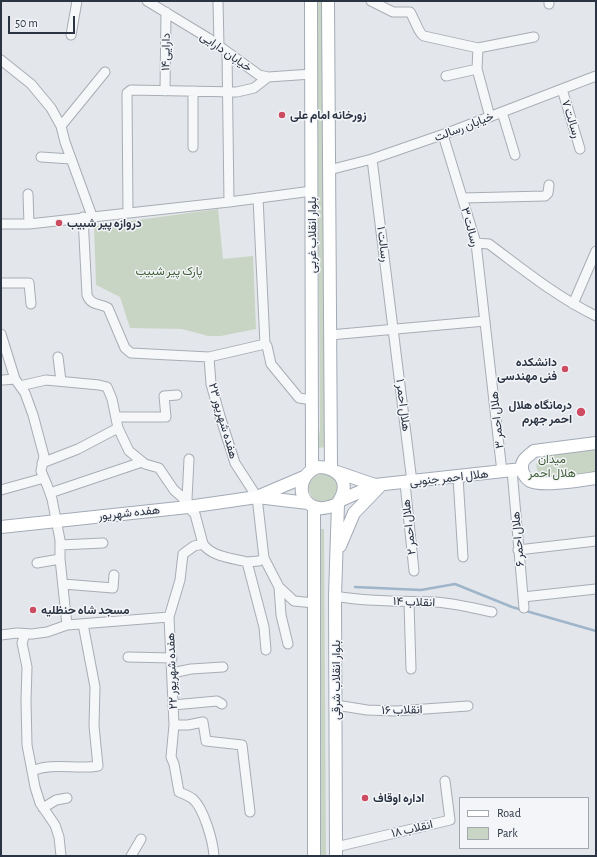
<!DOCTYPE html>
<html>
<head>
<meta charset="utf-8">
<style>
  body { margin:0 }
  #map { position:relative; width:597px; height:857px; overflow:hidden; background:#e3e6eb; font-family:"Alegreya Sans",sans-serif }
  canvas { display:block }
  .frame { position:absolute; inset:0; border:2px solid #2b3443; pointer-events:none }
  .legend { position:absolute; left:459px; top:797px; width:130px; height:52px; box-sizing:border-box; background:#f3f5f8; border:1px solid #a3a8b0; margin:0; padding:5px 7px; list-style:none; font-size:12px; color:#2b3443 }
  .legend li { display:flex; align-items:center; gap:8px; height:20px }
  .legend b { width:20px; border:1px solid #a3a8b0 }
  .scale { position:absolute; left:8px; top:16px; width:67px; height:18px; box-sizing:border-box; border:2px solid #2b3443; border-top:0; padding-left:5px; font-size:12px; line-height:14px; white-space:nowrap; color:#2b3443; -webkit-text-stroke:3px #f3f5f8; paint-order:stroke }
</style>
</head>
<body>
<div id="map">
<canvas width="597" height="857"></canvas>
<div class="frame"></div>
<ul class="legend">
<li><b style="height:5px;background:#fff"></b>Road</li>
<li><b style="height:11px;background:#c9d5c4"></b>Park</li>
</ul>
<div class="scale">50 m</div>
</div>
<script>
const c = document.querySelector('canvas').getContext('2d');
c.lineJoin = 'round';
function paint(path, color) { c.fillStyle = color; c.fill(path, 'evenodd'); }
function trace(path, color, width, dash) { c.strokeStyle = color; c.lineWidth = width; c.lineCap = dash ? 'butt' : 'round'; c.setLineDash(dash || []); c.stroke(path); }
function label(font, color, halo, rows, align = 'center') {
  c.font = font + ' "Alegreya Sans",Vazirmatn,sans-serif'; c.lineWidth = 3; c.setLineDash([]); c.textBaseline = 'middle'; c.strokeStyle = halo; c.fillStyle = color; for (const [text, x, y, turn = 0] of rows) {
    c.save(); c.translate(x, y); c.rotate((+turn || 0) * Math.PI / 180); c.textAlign = isNaN(turn) ? turn : align; if (halo) c.strokeText(text, 0, 0); c.fillText(text, 0, 0); c.restore();
  }
}
const green = new Path2D(`
  M317,1h5l4,446 -9,1 3,-19z
  M218,209l5,50 30,-3 3,73 -35,7h-13l-26,-7 -52,-1 -10,-31 -24,-12 -2,-59z
  M596,448v25l-47,6c-10,-2 -18,-14 -8,-22 7,-6 44,-7 55,-9z
  M309 488a14 14 0 1 1 28 0a14 14 0 1 1-28 0Z
  M318,529h6l2,327h-5z`);
const stream = new Path2D(`
  M355,587l66,3 34,-6 57,23 84,24`);
const minor = new Path2D(`
  M147,1l61,37 51,37 9,2 44,-3
  M218,1l1,45
  M371,1l22,11h17c4,6 9,22 14,24l54,12 -1,21
  M549,1v3
  M71,35l6,-34
  M478,48l56,-11
  M227,52l2,150
  M1,60l30,24 20,24 10,18 4,16 27,74
  M446,76l31,-7 13,48
  M562,89l18,60
  M165,91l1,-79
  M193,91v56
  M502,112l13,43
  M61,126l44,-54
  M443,135l33,108 26,229
  M41,157l30,2
  M372,159l40,323
  M329,170l43,-11 78,-27 146,-56
  M28,194l1,30
  M258,198l7,146
  M463,198l82,-2 3,-3 1,-8
  M128,212l-1,-119 4,-3 106,2 17,-4 14,-11
  M83,217l4,78c4,11 13,8 21,13l17,40 6,5 78,4 2,27 9,32 15,47 22,34 7,61 -5,3 -12,1
  M1,224h28l200,-22 83,-11
  M476,243l13,1c35,26 68,53 107,72
  M1,283h28l2,21
  M573,304l23,-53
  M1,334l14,45 10,14 8,22 11,41 -3,15 6,14 5,14 8,41v19l7,66
  M330,335l155,-14
  M58,357l3,24
  M209,357l56,-13 2,2 4,18 28,34 14,2
  M3,380l12,-1
  M116,417h50l-2,-21 13,-1
  M42,463l36,-14 40,-21
  M512,470l12,138
  M458,477l5,80
  M405,483l9,88
  M1,490l43,-12
  M50,493l92,-31
  M188,506l-1,-7 2,-40
  M203,544c9,13 29,14 44,18l17,65 2,23
  M60,545l43,-2
  M518,550l78,-9
  M264,558l15,29 15,14 20,2
  M37,563l23,-4
  M63,584l50,4 1,-13
  M279,587l2,28 7,29
  M335,596c34,6 65,5 99,6 20,1 39,6 58,10
  M523,597l73,-8
  M409,602l2,67
  M169,617l5,108 -3,32 3,7 5,28c5,2 10,4 14,7 11,10 20,42 21,57
  M25,634l-3,9 5,24 -1,34 1,44 5,26c21,-9 44,-1 66,-5l-4,-40 1,-39 -12,-63
  M1,635l16,-2 15,1 15,-2 20,-7 102,-8 11,-37 3,-26 11,-8 9,-2 -8,-30 -7,-7 -6,-10 -8,-7 -15,-22 -14,-4 -16,-13 -11,-23 -6,-29 -5,-12 -8,-2 -53,-5 -26,6
  M128,657l44,1
  M172,673l19,-4 32,-2
  M173,705l44,-4 5,3
  M336,705l31,5 29,1 72,-5
  M174,725h14l15,-3 3,19 36,4 8,67
  M32,771l3,16 5,16 15,22 4,12 2,19
  M43,808l13,-8 11,-2
  M336,847l114,-27 -5,-39
  M131,856l10,-17`);
const major = new Path2D(`
  M311,1l1,468
  M328,1l3,468
  M596,443l-62,8c-6,5 -13,9 -12,17 0,5 4,10 8,13 12,6 52,-1 66,-3
  M318,467c15,0 29,9 25,25 -1,5 -4,8 -5,12 -6,2 -12,5 -19,4 -23,-4 -23,-33 -1,-41z
  M337,472l38,13 -36,16
  M304,477l-47,20 51,6
  M375,485l147,-16
  M1,527l187,-20 69,-10
  M340,546l14,-33 27,-28
  M314,856v-349
  M336,856l-1,-260 3,-92`);
const markers = [
  [282,115,4,"#cd4c62"],
  [59,223,4,"#cd4c62"],
  [565,369,4,"#cd4c62"],
  [581,412,5,"#cd4c62"],
  [33,610,4,"#cd4c62"],
  [365,798,4,"#cd4c62"]
];
const streetNames = [
  ["دارایی۱۴",166,52,-89],
  ["خیابان دارایی",226,52,35],
  ["رسالت ۷",571,119,73],
  ["خیابان رسالت",464,127,-21],
  ["رسالت ۳",470,227,75],
  ["بلوار انقلاب غربی",312,235,-90],
  ["رسالت ۱",383,244,83],
  ["هلال احمر ۱",403,405,83],
  ["هلال احمر ۳",497,420,-96],
  ["هفده شهریور ۲۳",223,421,74],
  ["هلال احمر جنوبی",449,478,-6],
  ["هفده شهریور",129,513,-6],
  ["هلال احمر ۲",409,527,-96],
  ["هلال احمر ۶",518,539,-95],
  ["انقلاب ۱۴",414,602,2],
  ["هفده شهریور ۲۲",172,671,-92],
  ["بلوار انقلاب شرقی",336,680,-90],
  ["انقلاب ۱۶",402,710,-1],
  ["انقلاب ۱۸",412,829,-13]
];
const poiNames = [
  ["زورخانه امام علی",290,115],
  ["دروازه پیر شبیب",67,223],
  ["دانشکده",557,362,"right"],
  ["فنی مهندسی",557,376,"right"],
  ["درمانگاه هلال",572,405,"right"],
  ["احمر جهرم",572,419,"right"],
  ["مسجد شاه حنظلیه",41,610],
  ["اداره اوقاف",373,798]
];
const parkNames = [
  ["پارک پیر شبیب",169,271],
  ["میدان",552,459],
  ["هلال احمر",552,473]
];
paint(green, '#c9d5c4');
trace(stream, '#9fb5ca', 2.5);
trace(minor, '#a8adb5', 11);
trace(major, '#a3abb7', 14);
trace(minor, '#f6f7f9', 9);
trace(major, '#fff', 12);
for (const [x, y, r, color] of markers) { const dot = new Path2D(); dot.arc(x, y, r, 0, 2 * Math.PI); c.fillStyle = color; c.fill(dot); trace(dot, '#f3f5f8', 1.5); }
label('12px', '#2b3443', '#f3f5f8', streetNames);
label('bold 12px', '#2b3443', '#f3f5f8', poiNames, 'left');
label('12px', '#415f38', '#f3f5f8', parkNames);
</script>
</body>
</html>
